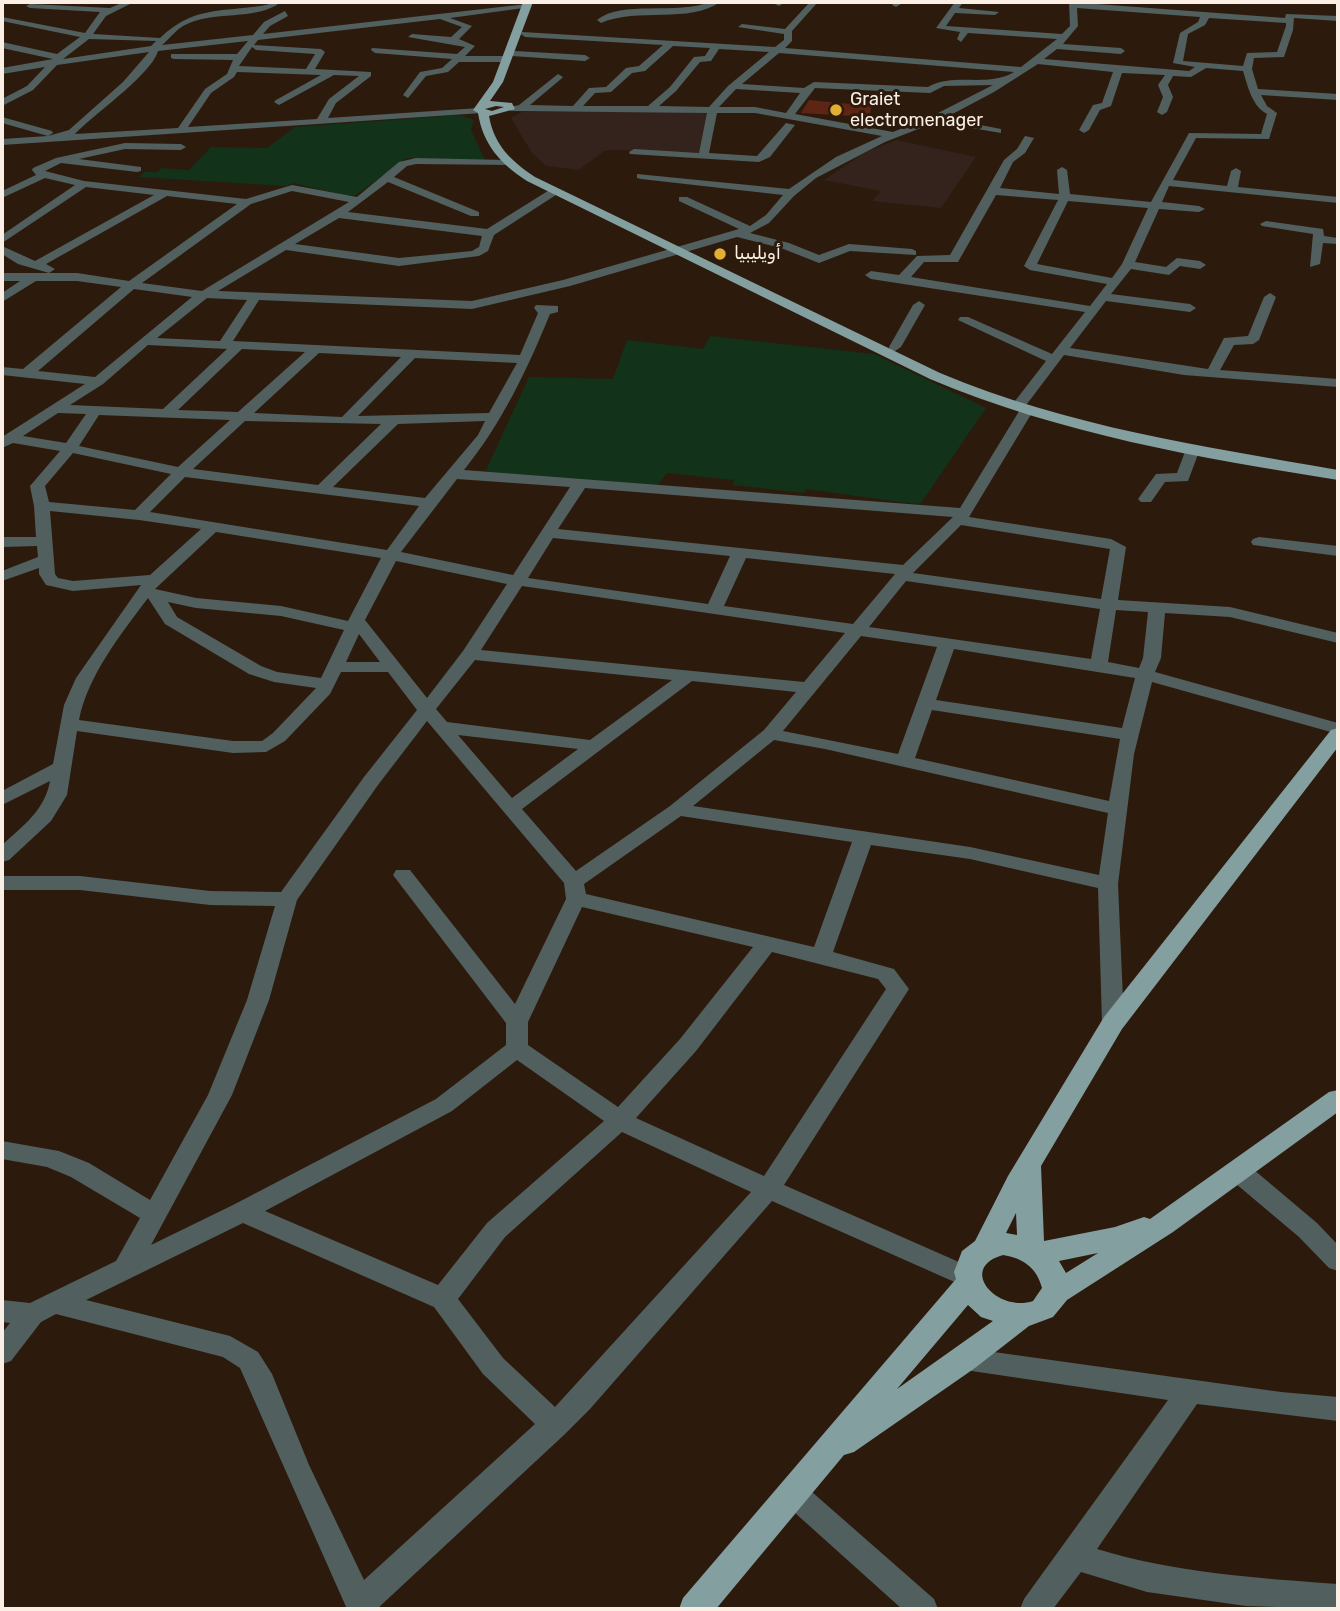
<!DOCTYPE html>
<html>
<head>
<meta charset="utf-8">
<style>
  body { margin:0 }
  #map { position:relative; width:1340px; height:1611px; overflow:hidden; background:#2c1b0c; font-family:Rubik,sans-serif }
  canvas { display:block }
  .frame { position:absolute; inset:0; border:4px solid #fbefe5; pointer-events:none }
</style>
</head>
<body>
<div id="map">
<canvas width="1340" height="1611"></canvas>
<div class="frame"></div>
</div>
<script>
const c = document.querySelector('canvas').getContext('2d');
c.lineJoin = 'round';
function paint(path, color) { c.fillStyle = color; c.fill(path, 'evenodd'); }
function trace(path, color, width, dash) { c.strokeStyle = color; c.lineWidth = width; c.lineCap = dash ? 'butt' : 'round'; c.setLineDash(dash || []); c.stroke(path); }
function label(font, color, halo, rows, align = 'center') {
  c.font = font + ' Rubik,"Noto Sans Arabic",sans-serif'; c.lineWidth = 6; c.setLineDash([]); c.textBaseline = 'middle'; c.strokeStyle = halo; c.fillStyle = color; for (const [text, x, y, turn = 0] of rows) {
    c.save(); c.translate(x, y); c.rotate((+turn || 0) * Math.PI / 180); c.textAlign = isNaN(turn) ? turn : align; if (halo) c.strokeText(text, 0, 0); c.fillText(text, 0, 0); c.restore();
  }
}
const education = new Path2D(`
  M696,111l12,3 -9,39 -85,-3 -10,1 -25,19 -33,-4 -14,-13 -21,-35 11,-6z
  M896,140l80,17 -35,51 -69,-7 9,-10 -57,-11 40,-27z`);
const green = new Path2D(`
  M460,115l14,5 -3,10 14,30 -78,-2 -51,37 -10,1 -52,-13 -8,3 -148,-9 7,-5h13l3,-4 28,2 22,-23 56,1 28,-21z
  M710,336l164,18 112,54 -65,95 -6,1 -109,-15 -2,4 -71,-8 1,-5 -67,-7 -9,12 -167,-12 -5,-3 43,-93 84,2 14,-39 76,9z`);
const building = new Path2D(`
  M809,100l62,6 -1,11 -69,-4z`);
const minor = new Path2D(`
  M124,2h10l-28,14 -13,18 67,4c33,-31 58,-26 100,-32 8,-1 13,-4 21,-4 -26,20 -68,7 -98,24 -7,4 -14,13 -21,19l91,-10 11,-13 21,-11 3,5 -18,10 -7,8 264,-30 4,3 -81,11 22,8 -13,13 16,7 -10,10h41l5,3 -5,3h-47l-11,10 -22,4 -18,22 -5,-3 17,-23 22,-4 10,-9 -77,-6 -4,-3 1,-2 85,6 8,-7 -57,-10 4,-3 39,3 11,-10 -22,-8 -182,21 -4,5 67,4 4,3 -10,17 56,3v4l-35,27 -8,15 151,-10 5,3 -2,2 -480,32v-6l46,-3 -46,-13v-6l50,14 1,2 -5,3 21,-6 54,-48 26,-30 -92,13 -24,25 -31,16v-7l25,-13 18,-19 -43,7v-6l51,-9 -51,-11v-6l55,12 23,-17 -78,-16v-4l83,16 15,-21 -70,-4 -4,-2 4,-2 80,4zM89,39l67,2 1,-1 -6,6 -88,13zM248,41l-11,13h-66v4l3,1 59,1 -6,14 -22,15 -27,39 -103,6c19,-20 76,-59 83,-83zM252,47l4,3 59,4 -9,15 -67,-3zM237,72l84,3 -45,25 -2,2 5,3 55,-30 25,1 -30,23 -12,20 -129,8 23,-34 23,-16z
  M710,2h10c-31,22 -82,5 -119,21l-4,-3c23,-20 82,-5 113,-18z
  M777,2h8l-6,4 -4,-2z
  M810,2h8l-26,29v10l-7,7 236,19 36,-28 -89,-6 -7,9 -4,-3 3,-7 -24,-4 19,-26h8l-4,6 40,4 -4,3 -40,-2 -9,13 116,8 8,-8 -1,-24 216,16 1,-4 52,2v5l-44,-3 -1,12 -9,27 -30,1 -2,11 6,20 80,5v6l-77,-5 6,11 10,7 -8,26 -73,-1 -23,42 54,6 4,-15 5,-3 5,3 -3,16 100,10v6l-169,-17 -7,16 37,4 6,3 -6,3 -40,-3 -24,53 31,5 11,-9 23,3 6,4 -6,4 -20,-3 -11,9 -38,-6 -20,25 79,10 6,4 -6,4 -84,-11 -36,47 138,21 16,-31 24,-2 16,-39 6,-4 6,4 -17,43 -6,4 -19,1 -14,25 118,9v8l-154,-12 -120,-20 -37,49 -5,1 -7,-4 31,-40 -88,-41 2,-3h8l84,37 33,-42 -214,-33 -6,-4 6,-4 28,4 18,-19 33,-1 54,-95 13,-11 8,-13 9,2 -9,15 -12,9 -13,26 59,6 -2,-24 5,-3 5,3 3,24 81,8 38,-69 72,1 6,-20c-15,-8 -19,-27 -24,-43l-37,-3 -15,9 -18,-1 -5,9 5,12 -6,15 -5,3 -5,-3 6,-15 -5,-12 7,-10 -43,-2 -11,33 -11,4 -11,20 -5,3 -5,-3 14,-25 9,-2 11,-31 -75,-8 -44,28 -49,26 56,11v4l-65,-11 -51,20 -69,36 -22,18 -25,27 -19,10 39,10 30,12 30,-11 63,5 4,2v4l-66,-4 -31,12 -38,-15 -44,-11 -167,49 -98,23 -213,-9 -26,41 287,14 18,-42 -4,-5 2,-3 22,1v6l-8,2c-23,56 -48,109 -86,156l496,38 61,-100h10l2,3 -64,106 142,22 15,8 -8,53 112,7 108,26v10l-108,-26 -65,-4 -4,45 -6,14 183,51v11l-186,-52 -18,72 -16,130 6,139 -3,6 -8,2 -8,-2 -3,-6 -4,-135 -128,-29 -99,-14 -38,107 61,17 15,20 -125,196 193,85 4,7 -4,7 -9,4 -9,-4 -187,-83 -182,208 -25,25 -188,175h-30l-107,-241 -17,-11 -167,-43 -15,8 -30,39 -9,3v-31l8,-10 -8,-1v-22l28,3 86,-42 24,-43 -69,-41 -24,-10 -45,-8v-18l57,10 30,12 61,37 58,-105 39,-95 28,-94 -65,-1 -130,-15h-78v-14h78l130,15 71,1 83,-115 53,-67 -29,-38h-47l-11,22 -45,47 -19,11 -33,1 -156,-22 -10,64 -16,26 -42,39 -7,2v-17c21,-19 43,-35 48,-64l-48,24v-14l51,-27 11,-59 12,-27 65,-93 -68,6 -27,-6 -7,-11v-6l-37,13v-10l36,-14 -1,-11 -35,1v-10h34l-2,-31 -4,-20 30,-35 -47,-8 -11,5v-11l83,-53 -83,-9v-8l21,2 98,-82 -44,-6h-41l-34,21v-9l18,-12h-18v-8h75l52,8 108,-77 -70,-8 -121,68 9,5 -6,4 -31,-9 -16,-10v-8l33,15 119,-66 -68,-8 -84,56v-8l73,-50 -30,-7 -43,20v-7l34,-16 -4,-5 1,-2 23,-10 69,-15 56,1 5,3 -5,3 -56,-1 -46,10 62,8v4l-4,1 -76,-9 -16,8 39,10 162,18 46,-14 65,12 42,-35 17,-4 91,2 5,3 -1,2 -95,-1 -9,2 -13,11 85,35v4h-8l-83,-34 -40,30 139,17 64,-40h8v4l-65,42 -6,16 -9,5 -80,10 -113,-16 -68,41 254,10 91,-21 176,-51 -60,-28v-4h8l63,29 16,-11 17,-20 -142,-16 -4,-1v-4l152,15 47,-32 46,-21 -127,-23h-38l-8,40 48,3 29,-33 9,2 -25,32 -11,5 -129,-8 -1,-2 5,-3 65,4 8,-40 -196,-2 -5,-3 13,-3 39,-31 5,3 -2,2 -31,26 43,1 16,-18 17,-1 20,-19 13,-2 24,-21 -138,-8 -4,-3 1,-2 253,15 9,-7v-6l-46,-7 4,-3 43,5zM1077,8l123,9 -2,5 -18,11 -7,30 22,4 -6,4 -145,-12 13,-10 64,5 4,-3 -4,-3 -58,-4 15,-18zM1209,18l77,5v3l-9,26 -30,1 -4,13 -60,-5 5,-27 17,-9zM673,46l37,2 -5,8 -11,1 -24,30 -22,19h-65l12,-13 16,-1 21,-19 13,-2zM719,49l50,3 -41,34 -19,21 -50,-1 17,-15 24,-29 11,-1zM779,53l235,19c-26,16 -59,0 -86,15l-114,-5 -10,6 -62,-4zM993,85l-57,29 -43,18 -98,-18 20,-26 115,5 14,-7zM736,89l64,4 -14,20 -31,-6h-36zM292,191l57,11 -147,89 -60,-8 109,-79zM996,195l62,5 -34,66 6,4 77,14 -17,22 -179,-29 13,-15h34zM1068,201l80,7 -26,56 -10,14 -75,-14zM339,218l143,18 -3,11 -7,4 -73,7 -104,-14zM134,289l58,8 -97,80 -57,-6zM207,298l40,2 -27,41 -63,-3zM148,345l79,4 -64,60 -93,-4 33,-21zM242,349l63,3 -67,60 -60,-2zM319,353l82,4 -59,60 -88,-4zM415,358l102,5 -28,50 -131,3zM58,413l28,1 -20,29 -43,-7zM99,415l131,5 -52,47 -99,-21zM245,421l136,3 -63,61 -125,-16zM485,421l-7,14 -53,63 -92,-11 65,-63zM73,453l98,21 -36,36 -86,-8 -4,-16zM185,477l234,29 -32,44 -237,-38zM457,479l113,8 -57,88 -112,-23zM585,488l368,29 -50,48 -345,-36zM50,511l89,9 62,9 -51,46 -77,6 -15,-3 -3,-4zM961,525l149,24 -9,50 -188,-26zM216,532l165,26 -33,63 -67,-15 -85,-8 -41,-9zM553,538l177,18 -22,48 -180,-26zM746,558l149,16 -42,50 -129,-18zM396,561l111,23 -44,67 -36,47 -62,-78zM906,581l194,28 -9,50 -222,-32zM522,586l323,47 -41,49 -323,-32zM148,598l17,26 84,50 25,8 42,6 -43,45 -11,8h-29l-154,-21c9,-45 42,-86 69,-122zM168,602l28,6 85,8 63,14 -23,48 -44,-6 -16,-6 -84,-49zM1116,610l32,2 -5,46 -4,10 -31,-6zM359,634l21,28h-34zM861,636l76,11 -39,107 -115,-23zM954,649l181,29 -13,50 -186,-28zM475,660l197,20 -82,60 -143,-18 -11,-13zM692,681l104,11 -32,38 -94,76 -94,65 -54,-62zM932,710l188,29 -11,62 -194,-43zM427,721l137,162 2,16 -51,105 -105,-134h-14l-3,5 113,148v22l-70,54 -203,106 -82,40 81,-150 37,-95 28,-100 81,-115zM458,735l120,14 -66,49zM774,740l51,9 283,64 -9,62 -129,-28 -277,-41zM681,816l171,26 -38,105 -228,-53 -2,-10zM582,907l171,40 -73,92 -62,68 -90,-62v-23zM772,952l106,27 8,10 -122,187 -128,-58 60,-67zM517,1060l87,61 -117,102 -49,62 -173,-74 187,-100zM622,1132l129,60 -196,215 -52,-49 -45,-59 47,-62zM243,1223l191,84 49,67 52,50 -171,156 -55,-115 -37,-91 -14,-22 -28,-16 -144,-36z
  M895,2h9l-8,5 -4,-2z
  M515,51l70,4 5,3 -5,3 -73,-5 -1,-2z
  M1266,221l57,8 1,7 14,2v6l-15,-1 -3,21 -10,3 3,-33 -51,-8 -2,-2z
  M919,301l6,4 -24,42 -6,4 -5,-1 -1,-3 24,-42z
  M1193,445l7,4 -12,32 -23,1 -14,20h-10l-3,-3 18,-25 21,-1 9,-24z
  M1259,537l79,9v10l-85,-11 -2,-3 2,-3z
  M1238,1162l9,2 70,59 21,22v26l-9,-3 -30,-31 -70,-59 -3,-7 3,-7z
  M965,1348l316,44 57,5v24l-141,-17 -100,145c79,24 159,29 241,35v25l-92,-3 -99,-14 -66,-20 -28,37h-33l4,-10 144,-199 -203,-30 -9,-3 -4,-8 4,-8z
  M794,1481l10,4 130,114 4,10h-36l-118,-106 -4,-9 4,-9z`);
const major = new Path2D(`
  M523,2h10l-30,80 -13,19 22,2 3,6 -26,7c5,29 22,45 46,61l405,196c129,54 262,73 398,97v10c-138,-22 -278,-46 -408,-101l-403,-198c-26,-17 -44,-36 -49,-68l-5,-3 20,-28zM496,106l8,1 -12,4 -7,-2z
  M1338,728v19l-216,282 -81,137 3,75 71,-14 29,-10 6,2 179,-127 9,-2v22l-165,120 -106,68 -14,17 -24,9 -54,42 -121,84 -10,3 -128,154h-37l4,-11 273,-319 -2,-7 8,-21 13,-10 33,-65 96,-159 227,-287zM1016,1213l1,22 -11,-2zM1098,1253l-32,20 -7,-12zM1003,1255c20,3 34,13 39,33l-9,13c-36,12 -76,-33 -30,-46zM968,1305l13,12 12,4 -96,68z`);
const markers = [
  [836,110,7,"#e2af34"],
  [720,254,7,"#e2af34"]
];
const farPoinames = [
  ["Graiet",850,100],
  ["electromenager",850,121],
  ["أويليبيا",734,254]
];
paint(education, '#34221c');
paint(green, '#123219');
paint(building, '#5f2514');
paint(minor, '#525f5f');
paint(major, '#839f9f');
for (const [x, y, r, color] of markers) { const dot = new Path2D(); dot.arc(x, y, r, 0, 2 * Math.PI); c.fillStyle = color; c.fill(dot); trace(dot, '#2c1b0c', 2.5); }
label('18px', '#fbefe5', '#2c1b0c', farPoinames, 'left');
</script>
</body>
</html>
